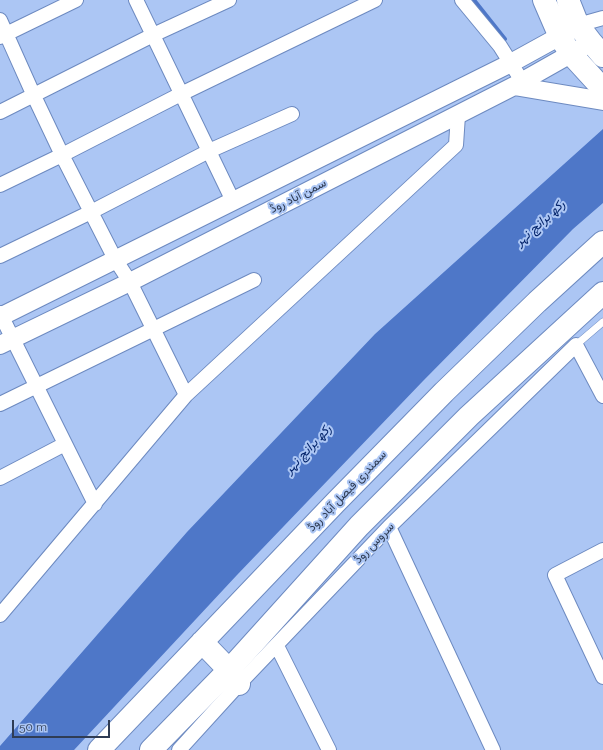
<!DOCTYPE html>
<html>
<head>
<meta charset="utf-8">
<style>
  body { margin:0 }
  #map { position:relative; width:603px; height:750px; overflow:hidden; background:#acc6f4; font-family:Raleway,sans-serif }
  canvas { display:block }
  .scale { position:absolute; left:12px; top:720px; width:98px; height:18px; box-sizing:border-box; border:2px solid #2f3c54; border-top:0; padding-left:5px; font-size:12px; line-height:14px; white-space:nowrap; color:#2f3c54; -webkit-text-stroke:3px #acc6f4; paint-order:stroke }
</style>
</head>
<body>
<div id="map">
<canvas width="603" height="750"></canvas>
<div class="scale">50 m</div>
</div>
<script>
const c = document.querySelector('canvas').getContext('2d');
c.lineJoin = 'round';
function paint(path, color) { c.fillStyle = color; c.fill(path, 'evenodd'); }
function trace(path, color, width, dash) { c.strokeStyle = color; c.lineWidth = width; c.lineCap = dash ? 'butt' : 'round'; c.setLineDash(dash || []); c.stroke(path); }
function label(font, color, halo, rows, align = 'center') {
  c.font = font + ' Raleway,Vazirmatn,sans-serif'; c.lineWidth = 4; c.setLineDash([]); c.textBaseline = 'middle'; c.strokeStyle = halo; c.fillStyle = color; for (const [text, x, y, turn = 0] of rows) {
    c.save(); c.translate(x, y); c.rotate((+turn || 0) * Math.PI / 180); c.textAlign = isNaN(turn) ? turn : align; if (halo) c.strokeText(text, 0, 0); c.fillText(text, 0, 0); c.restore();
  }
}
const water = new Path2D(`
  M603,129v74l-30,26 -150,152 -186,194 -163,175h-74v-4l187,-214 188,-198z`);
const stream = new Path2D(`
  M474,0l31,39`);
const service = new Path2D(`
  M576,345l27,-23`);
const minor = new Path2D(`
  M136,0l97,201
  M462,0l38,46 22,35
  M0,20l34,76 28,59 53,104 15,23 56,113
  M578,25l25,-7
  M0,37l76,-37
  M0,112l153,-77 76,-35
  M0,185l62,-30 119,-61 194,-94
  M0,256l91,-44 118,-61 83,-37
  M0,313l95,191
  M0,404l254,-124
  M0,478l65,-34
  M389,527l104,223
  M603,550l-48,25 48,102
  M0,615l186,-220 270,-250 2,-30
  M277,646l52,104
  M179,750l60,-66 150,-157 187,-182 27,51`);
const tertiary = new Path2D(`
  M514,86l69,-39
  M0,317l511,-254 60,-33
  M0,345l130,-63 384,-196 89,15`);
const primary = new Path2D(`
  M544,0l16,37 11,17 32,35
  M568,0l10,25 13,17 12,14
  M202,642l27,28 10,14
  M99,750l236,-247 109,-111 93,-90 66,-60
  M151,750l78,-80 130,-144 110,-110 134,-123`);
const streetNames = [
  ["سمن آباد روڈ",298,196,-27],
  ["سمندری فیصل آباد روڈ",347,491,-46],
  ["سروس روڈ",374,543,-46]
];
const waterNames = [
  ["رکھ برانچ نہر",540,223,-42],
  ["رکھ برانچ نہر",308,449,-47]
];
paint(water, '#4e77c8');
trace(stream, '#4e77c8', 4);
trace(service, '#6d8ac0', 8);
trace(minor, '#6d8ac0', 16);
trace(tertiary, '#6d8ac0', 20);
trace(primary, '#6d8ac0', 24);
trace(service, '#fff', 7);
trace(minor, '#fff', 14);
trace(tertiary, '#fff', 18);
trace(primary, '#fff', 22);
label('12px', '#2f3c54', '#acc6f4', streetNames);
label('italic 13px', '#03236a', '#acc6f4', waterNames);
</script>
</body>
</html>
